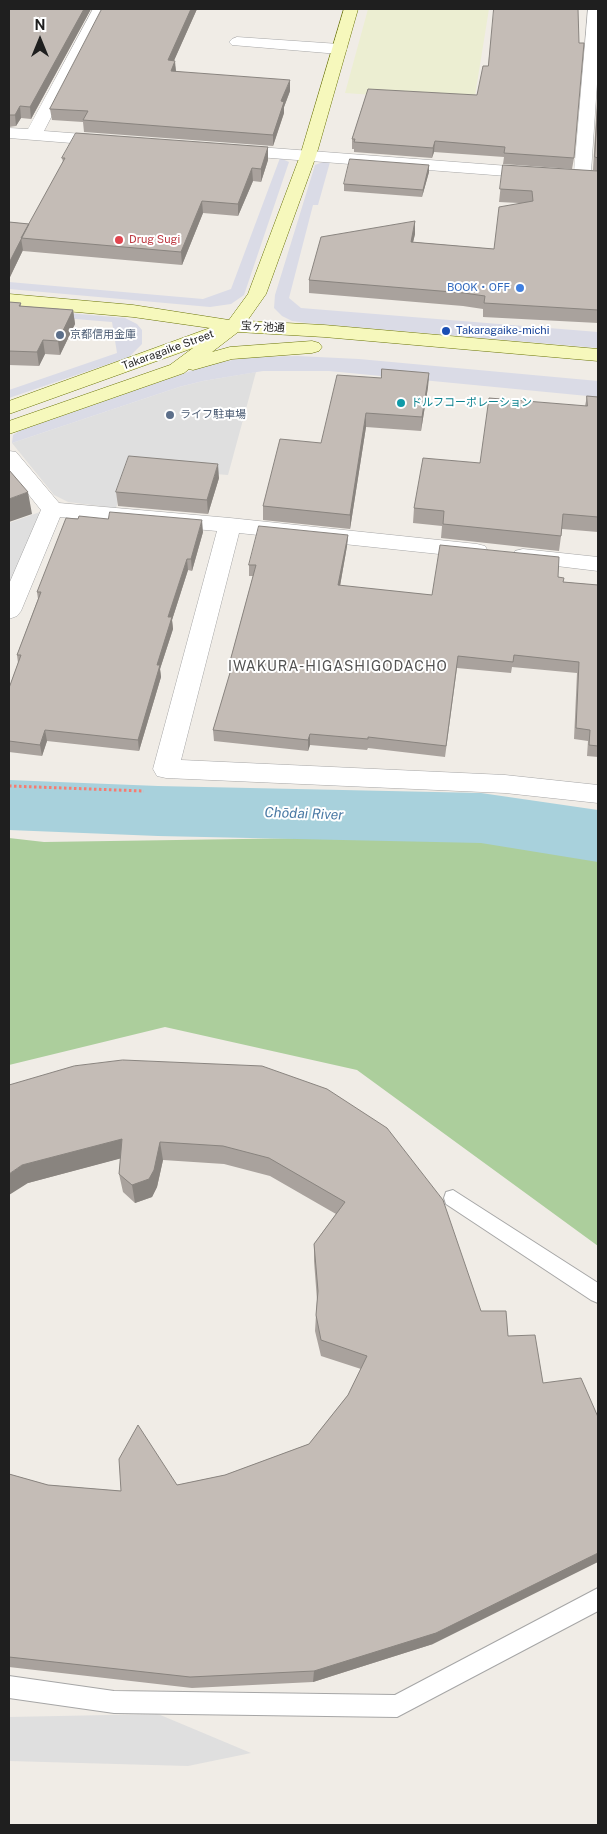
<!DOCTYPE html>
<html>
<head>
<meta charset="utf-8">
<style>
  body { margin:0 }
  #map { position:relative; width:607px; height:1834px; overflow:hidden; background:#f0ece6; font-family:"Public Sans",sans-serif }
  canvas { display:block }
  .frame { position:absolute; inset:0; border:10px solid #1f1f1f; pointer-events:none }
  .north { position:absolute; left:15px; top:15px; width:50px; height:50px; -webkit-text-stroke:4px #fff; paint-order:stroke; rotate:0deg; font-size:14px; font-weight:700; line-height:20px; text-align:center; color:#1f1f1f }
  .north::after { content:''; display:block; margin:auto; width:18px; height:22px; background:#1f1f1f; clip-path:polygon(50% 0,100% 100%,50% 72%,0 100%) }
</style>
</head>
<body>
<div id="map">
<canvas width="607" height="1834"></canvas>
<div class="frame"></div>
<div class="north">N</div>
</div>
<script>
const c = document.querySelector('canvas').getContext('2d');
c.lineJoin = 'round';
function paint(path, color) { c.fillStyle = color; c.fill(path, 'evenodd'); }
function trace(path, color, width, dash) { c.strokeStyle = color; c.lineWidth = width; c.lineCap = dash ? 'butt' : 'round'; c.setLineDash(dash || []); c.stroke(path); }
function label(font, color, halo, rows, align = 'center') {
  c.font = font + ' "Public Sans","Noto Sans JP",sans-serif'; c.lineWidth = 4; c.setLineDash([]); c.textBaseline = 'middle'; c.strokeStyle = halo; c.fillStyle = color; for (const [text, x, y, turn = 0] of rows) {
    c.save(); c.translate(x, y); c.rotate((+turn || 0) * Math.PI / 180); c.textAlign = isNaN(turn) ? turn : align; if (halo) c.strokeText(text, 0, 0); c.fillText(text, 0, 0); c.restore();
  }
}
const farmland = new Path2D(`
  M368,9h121l-15,93 -129,-9z`);
const forest = new Path2D(`
  M485,831l113,12v403l-241,-176 -192,-43 -156,38v-227l35,4 265,-4z`);
const parking = new Path2D(`
  M256,372l-28,103 -100,-8 -12,41 -48,-6 -14,-7 -42,-52 167,-56 24,-6z
  M40,512l-31,75v-64z
  M158,1714l93,39 -63,13 -179,-5v-44z`);
const plaza = new Path2D(`
  M280,158l9,4 -45,133 -13,9 -21,3 -201,-18v-7l194,17 28,-10z
  M323,162h7l-12,43h-5l-24,93 12,10 297,24v16l-291,-25 -15,-2 -10,-5 -8,-8 1,-13 40,-130z
  M9,308l116,10 12,6 5,6v14l-13,13 -120,41v-8l108,-37 -5,-31 -86,-7z
  M297,356l62,3 239,22v16l-269,-26h-66l-60,10 -24,6 -167,56 1,-8 8,-5 190,-66 38,-7z`);
const river = new Path2D(`
  M9,780l149,6 323,7 117,17v52l-117,-19 -323,-7 -149,-6z`);
const path = new Path2D(`
  M9,786l135,5`);
const lane = new Path2D(`
  M453,1190l145,93v20l-7,-3 -145,-96 -2,-6 2,-6z
  M598,1588v23l-201,106 -283,-4 -105,-15v-22l105,15 281,4z`);
const street = new Path2D(`
  M93,9h14l-63,122 65,5 6,1 2,4 -2,4 -6,1 -100,-8v-10l19,1z
  M588,9h10v60l-7,103 7,1v10l-366,-28 -6,-1 -2,-4 2,-4 6,-1 342,26z
  M237,37l102,7 5,2 3,3 -3,3 -5,2 -107,-9 -3,-3 3,-3z
  M9,451l7,1 43,51 171,15 247,26 8,2 3,5 -3,5 -8,2 -238,-25 -58,227 324,15 93,10v18l-93,-10 -339,-15 -9,-2 -4,-7 64,-238 -157,-14 -39,94 -4,5 -8,3v-35l32,-74 -32,-40z
  M523,549l75,8v14l-83,-10 -3,-5 3,-5z`);
const secondary = new Path2D(`
  M344,9h14l-42,147 -50,138 -19,27 77,4 274,24v12l-274,-24 -86,-5 -26,20 18,-5 82,-6 7,2 3,4 -3,4 -7,2 -80,6 -39,11 -4,-1 -5,4 -175,61v-13l161,-56 23,-17 -184,66v-13l201,-73 -77,-11 -124,-11v-12l124,11 96,15 19,-26 52,-138z`);
const wall = new Path2D(`
  M9,9h82l-60,110 -10,-1 -5,8 -7,1z
  M102,9h95l-23,51 2,11 114,20 -6,16v6l-11,33 -189,-14 -1,-10 -31,-2 -2,-11z
  M598,82v241l-115,-6v-8l-20,-3 -154,-13v-13l106,-59v13l-2,8 81,7 25,-46 -20,-1 4,-37 93,6 -3,-1z
  M368,89l206,69 -2,11 -69,-5 1,-7 -70,-5 -2,6 -78,-6v-3h-2v-10z
  M268,147v13l-7,22 -8,-1 -15,35 -35,-3 -21,52 -159,-14v-1l-13,27h-1v-55l20,2 34,-62 -1,-4z
  M429,165v7l-7,25 -78,-6v-7z
  M9,302l12,1v3l52,4 2,14 -15,31 -15,-1 -6,12 -30,-1z
  M429,373l-1,14 -7,44 -55,-4 -16,102 -87,-9v-14l118,-128z
  M587,396l11,1v135l-36,-3 -3,22 -118,-13 1,-12 -29,-3 1,-15 66,-45 105,-57z
  M219,478l-11,36 -90,-8 -2,-14z
  M203,532l-11,39 -4,-1 -16,50 1,9 -13,40 1,8 -22,74 -92,-10 -5,15 -33,-4v-64l9,-25 -1,-8 21,-56 -1,-7z
  M348,535l-1,11 -7,40 92,9 126,-18 5,5 35,3v172l-11,-1 1,-15 -14,-2 3,-66 -65,-6 -1,6 -54,-5 -12,89 -77,-9 -1,2 -57,-5 -2,6 -94,-10 -1,-11 17,-56 -1,-9 24,-89h-4v-11z
  M9,1085l318,4 106,555 -120,38 -121,6 -183,-21v-193l39,11 73,6 56,-6 48,-10 84,-31 39,-49 13,-26 -40,-13 -6,-25 1,-16 1,-15 -3,-39v-17l22,-30 -66,-38 -46,-12 -61,-4 -6,27 -5,10 -17,6 -12,-11 -4,-18 2,-16 -93,25z`);
const shadedWall = new Path2D(`
  M84,9h7l-60,110 -1,-12z
  M191,9h6l-28,63 -1,-12z
  M175,61l1,11 -5,-1z
  M290,80v11l-6,16v6l-11,33v-11l8,-34z
  M20,106l1,12 -5,8 -1,-11z
  M435,141l-1,11 -2,6 1,-10z
  M268,147v13l-7,22v-13z
  M429,165v7l-7,25 1,-7z
  M252,168l1,13 -15,35v-12z
  M202,201l1,12 -21,52 -1,-13z
  M415,221v13l-5,21 1,-13z
  M21,238l2,12 -13,27 -1,-14z
  M73,310l2,14 -15,31 -2,-14z
  M43,340l2,14 -6,12 -2,-14z
  M429,373l-1,14 -7,44 1,-14z
  M366,413v14l-16,102v-14z
  M218,464l1,14 -11,36 -1,-14z
  M28,492l4,22 -23,8v-23z
  M202,520l1,12 -11,39 -1,-12z
  M348,535l-1,11 -9,51v-12z
  M187,559l1,11 -16,50 1,9 -13,40 1,8 -22,74 -1,-11 30,-123z
  M45,730l2,11 -5,15 -2,-11z
  M310,734v11l-2,6v-11z
  M122,1139l4,18 -98,26 -19,12v-21l13,-9z
  M160,1142l3,18 -6,27 -5,10 -17,6 -3,-18z
  M598,1553v9l-165,82 -120,38 1,-11z`);
const building = new Path2D(`
  M9,9h75l-54,98 -10,-1 -5,9h-6z
  M102,9h89l-23,51 7,1 -4,10 119,9 -9,21 3,1 -11,33 -190,-15 5,-9 -38,-2z
  M494,9h84l1,34h5l-10,115 -70,-5 1,-6 -70,-6 -2,7 -79,-6 1,-3h-3l16,-50 109,6 6,-29h5z
  M598,100v58l-3,-1z
  M76,133l192,14 -7,22 -9,-1 -14,36 -36,-3 -21,51 -160,-14 44,-80h-3z
  M350,159l79,6 -6,25 -79,-6z
  M503,165l95,6v139l-114,-7 1,-7 -21,-3 -155,-13 12,-43 94,-16 -4,21 83,7 5,-42 34,-6 -1,-10 -32,-2z
  M9,222l20,2 -20,39z
  M9,302l12,1 -2,3 54,4 -15,31 -15,-1 -6,12 -28,-1z
  M382,369l47,4 -7,44 -56,-4 -16,102 -87,-9 17,-67 41,4 16,-68 44,3z
  M587,396l11,1v120l-35,-3 -2,22 -118,-12 1,-13 -30,-3 9,-50 57,5 9,-65 98,8z
  M129,456l89,8 -11,36 -91,-8z
  M9,470l19,22 -19,7z
  M110,512l92,8 -11,39h-4l-19,58h4l-15,48h3l-22,75 -93,-10 -5,15 -31,-4v-53l12,-33h-4l24,-63h-4l29,-74 12,1 1,-3 29,3z
  M259,526l89,9 -10,50 94,10 8,-50 119,12 -1,20 6,1 -1,4 35,3v161l-9,-1 1,-15 -14,-2 3,-66 -65,-7 -1,7 -55,-6 -12,90 -78,-9v2l-58,-5 -2,6 -95,-10 19,-64 -3,-1 27,-100h-7z
  M123,1060l139,6 65,23 60,39 56,72 38,111h25l2,25 27,-1 8,48 38,-5 17,39v136l-162,80 -122,38 -124,6 -181,-20v-183l39,11 73,6 -2,-32 19,-34 39,60 48,-10 84,-31 39,-49 19,-39 -46,-16 -5,-25 2,-24 -4,-47 31,-42 -76,-44 -46,-12 -63,-4 -6,28 -5,9 -17,6 -13,-11 3,-35 -100,26 -13,9v-89l65,-19z`);
const markers = [
  [119,240,5,"#e0444e"],
  [520,288,5,"#3f7fe0"],
  [446,331,5,"#1a4fb4"],
  [60,335,5,"#5c6f8a"],
  [401,403,5,"#0f9aa8"],
  [170,415,5,"#5c6f8a"]
];
const farHealthnames = [
  ["Drug Sugi",129,240]
];
const farShopnames = [
  ["BOOK・OFF",510,288]
];
const farStreetnames = [
  ["宝ヶ池通",263,327,3],
  ["Takaragaike Street",168,350,-20]
];
const farTransitnames = [
  ["Takaragaike-michi",456,331]
];
const farServicenames = [
  ["京都信用金庫",70,335],
  ["ライフ駐車場",180,415]
];
const farCulturenames = [
  ["ドルフコーポレーション",411,403]
];
const neighbourhoodNames = [
  ["IWAKURA-HIGASHIGODACHO",338,667]
];
const waterNames = [
  ["Chōdai River",304,814,2]
];
paint(farmland, '#eceed2');
paint(forest, '#acce9c');
paint(parking, '#dfdfdf');
paint(plaza, '#dadbe6');
paint(river, '#a8d1dc');
trace(lane, '#a6a6a6', 2);
trace(street, '#a6a6a6', 1);
trace(secondary, '#6b7508', 1);
trace(path, '#f67c71', 3, [2.5, 2.5]);
paint(lane, '#fff');
paint(street, '#fff');
paint(secondary, '#f6f8bc');
paint(wall, '#a9a29d');
paint(shadedWall, '#89847f');
paint(building, '#c4bcb6');
trace(building, '#89847f', 1);
for (const [x, y, r, color] of markers) { const dot = new Path2D(); dot.arc(x, y, r, 0, 2 * Math.PI); c.fillStyle = color; c.fill(dot); trace(dot, '#fff', 2); }
label('11px', '#be3a42', '#fff', farHealthnames, 'left');
label('11px', '#366cbe', '#fff', farShopnames, 'right');
label('11px', '#1f1f1f', '#fff', farStreetnames);
label('11px', '#164399', '#fff', farTransitnames, 'left');
label('11px', '#4e5e75', '#fff', farServicenames, 'left');
label('11px', '#0d838f', '#fff', farCulturenames, 'left');
c.letterSpacing = '1px';
label('14px', '#525252', '#fff', neighbourhoodNames);
c.letterSpacing = '0px';
label('italic 14px', '#4b7aa5', '#fff', waterNames);
</script>
</body>
</html>
